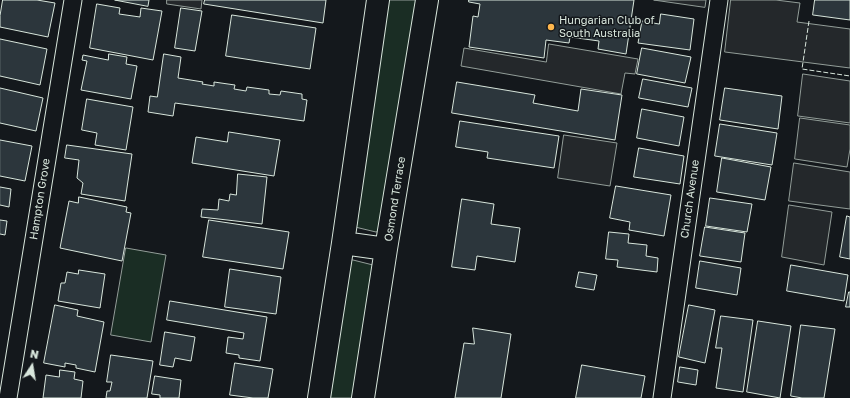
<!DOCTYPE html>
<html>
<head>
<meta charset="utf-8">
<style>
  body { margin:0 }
  #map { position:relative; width:850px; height:398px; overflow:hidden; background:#14181c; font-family:"Golos Text",sans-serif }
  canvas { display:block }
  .north { position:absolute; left:12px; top:346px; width:40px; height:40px; -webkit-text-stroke:3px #14181c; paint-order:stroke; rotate:12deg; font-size:11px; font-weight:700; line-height:16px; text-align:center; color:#d8e6dc }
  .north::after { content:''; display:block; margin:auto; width:14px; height:18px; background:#d8e6dc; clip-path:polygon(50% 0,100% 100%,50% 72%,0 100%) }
</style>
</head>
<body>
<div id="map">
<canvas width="850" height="398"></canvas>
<div class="north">N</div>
</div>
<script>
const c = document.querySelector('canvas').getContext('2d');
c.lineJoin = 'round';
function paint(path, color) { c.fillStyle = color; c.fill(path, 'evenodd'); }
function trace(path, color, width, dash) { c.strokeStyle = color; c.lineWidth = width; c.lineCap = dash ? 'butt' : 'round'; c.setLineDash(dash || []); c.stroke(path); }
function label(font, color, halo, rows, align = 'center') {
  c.font = font + ' "Golos Text",sans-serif'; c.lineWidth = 3; c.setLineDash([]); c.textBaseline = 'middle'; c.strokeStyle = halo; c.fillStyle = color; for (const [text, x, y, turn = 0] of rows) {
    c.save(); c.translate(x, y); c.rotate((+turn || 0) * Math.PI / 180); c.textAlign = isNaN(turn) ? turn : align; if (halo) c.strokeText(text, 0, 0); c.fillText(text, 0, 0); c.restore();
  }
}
const green = new Path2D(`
  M385,0h32l-38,231 -3,1 -21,-5z
  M126,248l40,7 -15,87 -40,-7z
  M353,260l20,5 -16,133h-32l25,-136z`);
const parking = new Path2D(`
  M167,0h35l-1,9 -34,-5z
  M654,0h52l-1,7z
  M731,0h45l24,3 -3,19 53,7v39l-125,-16z
  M549,44l89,15 -3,15 -10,-1 -4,21 -160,-28 3,-18 82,14z
  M803,74l47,7v42l-52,-7z
  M800,118l50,7v24l-3,18 -52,-8z
  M564,135l53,8 -7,43 -52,-8z
  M794,163l56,9v37l-61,-8z
  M789,205l43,7 -8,53 -42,-8z`);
const building = new Path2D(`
  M3,0h34l18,3 -7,34 -48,-10v-11z
  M115,0h34l-1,6z
  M205,0h121l-3,23 -119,-19z
  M469,0h165l-8,54 -28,-5 1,-8 -29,-4 -1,6 -23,-3 -2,18 -75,-11 4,-31 5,1 2,-13 -11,-2z
  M815,0h35v20l-37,-5z
  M97,4l23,4 -1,6 21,3 1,-9 21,3 -9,49 -63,-12z
  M181,8l21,3 -7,40 -20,-3z
  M661,14l33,5 -4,31 -52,-7 4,-22 17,3z
  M232,15l84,13 -6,41 -84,-13z
  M0,39l47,10 -7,36 -40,-9z
  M642,48l49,9 -6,26 -48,-9z
  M109,54l18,3 -1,7 11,2 -6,33 -50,-9 6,-29 -5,-1 1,-5 25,5z
  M164,54l17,3 -3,21 25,4 -1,2 12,2v-4l21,3 -1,4 12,2 1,-4 22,3v4l11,1 1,-4 21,3v5l5,1 -3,21 -129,-18 -2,13 -25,-4 2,-16 7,1z
  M643,79l49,9 -4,19 -49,-9z
  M457,82l78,13 -2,8 45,8 3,-22 41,6 -7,45 -163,-27z
  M0,88l43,10 -7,33 -36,-8z
  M725,88l57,8 -4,33 -58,-9z
  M87,99l46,8 -7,43 -31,-5 2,-12 -15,-3z
  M642,109l42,8 -5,29 -42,-8z
  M460,121l99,15 -5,32 -67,-10 1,-6 -32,-5z
  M720,124l57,9 -5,32 -57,-9z
  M229,132l51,8 -6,36 -82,-13 4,-26 31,5z
  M0,140l32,6 -7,35 -25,-5z
  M67,145l65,9 -7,47 -44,-7 2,-11 -6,-5 2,-18 -14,-2z
  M639,148l45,8 -4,28 -46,-7z
  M722,158l49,9 -6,33 -48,-8z
  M238,174l29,3 -5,47 -61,-7 1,-8 16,1 1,-11 10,2 1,-7 6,1z
  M616,186l55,9 -7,41 -35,-6 1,-8 -20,-4z
  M0,187l11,2 -2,18 -9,-2z
  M79,197l48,10 -1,5 5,1 -9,48 -62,-13 9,-47 9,2z
  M710,198l42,6 -5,28 -41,-6z
  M462,199l32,5 -3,20 29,4 -5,34 -38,-6 -2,14 -23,-3z
  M847,216l3,1v42l-10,-2z
  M0,220l7,1 -2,14 -5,-1z
  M209,220l80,12 -6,37 -80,-12z
  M705,227l40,6 -4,29 -41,-6z
  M609,232l20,2 -1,9 19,2 -1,11 12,2 -1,14 -40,-5 1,-7 -12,-1z
  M700,261l41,7 -4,27 -41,-7z
  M791,265l57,10 -4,26 -57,-10z
  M230,269l51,8 -5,37 -51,-7z
  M79,270l26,4 -5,34 -42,-7 3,-18h4l2,-11 11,2z
  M579,272l18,3 -3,15 -18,-3z
  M849,292h1v15h-4z
  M170,301l97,16 -7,44 -21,-3v-3l-13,-2 2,-16 15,2 1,-6 -77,-13z
  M55,305l23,5 -1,6 27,6 -9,50 -19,-4v-3l-11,-2v4l-21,-4z
  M689,305l26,5 -10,53 -26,-6z
  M721,316l32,4 -10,72 -27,-4 6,-40h-6z
  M758,321l33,5 -11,72 -33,-6z
  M801,325l34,4 -11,69h-22l-11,-2z
  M473,328l38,6 -10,64h-46l9,-55 10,1z
  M165,332l30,5 -4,24 -16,-3 -2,9 -13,-2z
  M111,355l42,6 -6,37h-41l1,-7h3l2,-9h-5z
  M235,363l38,6 -5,29h-15l-23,-3z
  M582,365l63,11 -4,22h-65z
  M680,367l18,3 -2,15 -18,-3z
  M60,370l15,2 -1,7 9,2 -2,17h-38l3,-23 13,2z
  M155,376l26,4 -2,18h-19v-3l-8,-1z`);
const street = new Path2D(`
  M8,398l65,-398
  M662,398l57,-398`);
const secondary = new Path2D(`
  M343,243l43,6
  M319,398l24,-155 35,-243
  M363,398l23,-149 41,-249`);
const fence = new Path2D(`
  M809,21l-7,48 48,7`);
const markers = [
  [551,27,4,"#ffb74d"]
];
const poiNames = [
  ["Hungarian Club of",559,21],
  ["South Australia",559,34]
];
const streetNames = [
  ["Hampton Grove",40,199,-81],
  ["Osmond Terrace",395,199,-81],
  ["Church Avenue",690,199,-82]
];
paint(green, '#1a2d24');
trace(green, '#939e99', 1);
paint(parking, '#24282b');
trace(parking, '#939e99', 1);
paint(building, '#2c363c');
trace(building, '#d8e6dc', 1);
trace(street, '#d8e6dc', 19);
trace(secondary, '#d8e6dc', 24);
trace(street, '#14181c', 17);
trace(secondary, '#14181c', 22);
trace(fence, '#d8e6dc', 1, [5, 2]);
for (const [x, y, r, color] of markers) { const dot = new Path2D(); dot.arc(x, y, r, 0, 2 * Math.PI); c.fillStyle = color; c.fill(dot); trace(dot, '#14181c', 1.5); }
label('11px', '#d8e6dc', '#14181c', poiNames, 'left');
label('11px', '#d8e6dc', '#14181c', streetNames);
</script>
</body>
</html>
